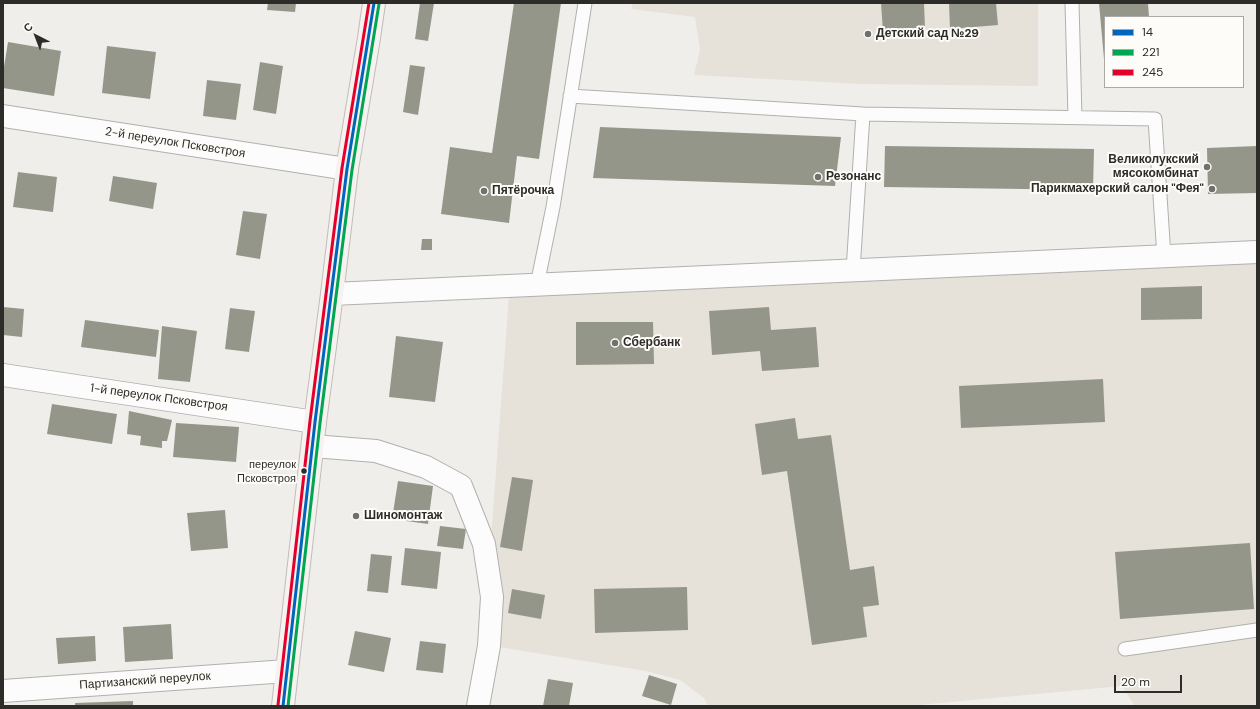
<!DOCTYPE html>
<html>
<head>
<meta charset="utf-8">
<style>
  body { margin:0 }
  #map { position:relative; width:1260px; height:709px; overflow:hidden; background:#f0eeea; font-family:"DM Sans",sans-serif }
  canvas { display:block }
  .frame { position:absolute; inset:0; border:4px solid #2d2c29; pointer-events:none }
  .legend { position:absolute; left:1104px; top:16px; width:140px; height:72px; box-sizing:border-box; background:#fefcf8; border:1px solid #aaa9a5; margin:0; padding:5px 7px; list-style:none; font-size:12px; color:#2d2c29 }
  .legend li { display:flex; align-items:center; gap:8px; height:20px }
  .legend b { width:20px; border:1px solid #aaa9a5 }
  .north { position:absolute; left:16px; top:16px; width:40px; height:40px; -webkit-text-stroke:3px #fefcf8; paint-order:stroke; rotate:318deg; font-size:11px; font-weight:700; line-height:16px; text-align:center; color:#2d2c29 }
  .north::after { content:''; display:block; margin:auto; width:14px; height:18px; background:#2d2c29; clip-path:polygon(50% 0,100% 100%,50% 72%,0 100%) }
  .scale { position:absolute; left:1114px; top:675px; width:68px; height:18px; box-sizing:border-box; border:2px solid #2d2c29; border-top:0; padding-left:5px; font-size:12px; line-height:14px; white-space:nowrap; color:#2d2c29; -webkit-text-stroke:3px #fefcf8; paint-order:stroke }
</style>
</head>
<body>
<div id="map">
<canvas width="1260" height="709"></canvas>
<div class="frame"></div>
<ul class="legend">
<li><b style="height:5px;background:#0065bd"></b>14</li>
<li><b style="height:5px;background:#00a651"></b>221</li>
<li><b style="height:5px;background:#e4002b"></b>245</li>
</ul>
<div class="north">С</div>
<div class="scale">20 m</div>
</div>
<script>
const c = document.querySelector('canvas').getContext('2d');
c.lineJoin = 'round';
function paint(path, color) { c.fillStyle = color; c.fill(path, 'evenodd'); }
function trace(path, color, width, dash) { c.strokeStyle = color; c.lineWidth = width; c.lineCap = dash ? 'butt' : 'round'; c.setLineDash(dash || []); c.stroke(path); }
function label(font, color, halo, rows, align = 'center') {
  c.font = font + ' "DM Sans",sans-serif'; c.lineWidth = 4; c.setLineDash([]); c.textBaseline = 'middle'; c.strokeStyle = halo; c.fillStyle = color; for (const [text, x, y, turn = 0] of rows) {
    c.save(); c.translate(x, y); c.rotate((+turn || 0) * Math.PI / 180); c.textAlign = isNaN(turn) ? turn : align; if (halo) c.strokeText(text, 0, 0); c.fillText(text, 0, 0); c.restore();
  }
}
const built = new Path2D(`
  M633,3h405v83l-177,-2 -167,-9 6,-25 -5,-33 -64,-8z
  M1257,262v444h-122l-13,-20 -214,20h-200l-4,-8 -24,-18 -34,-9 -147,-24 -8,-108 18,-244z`);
const building = new Path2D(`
  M268,3h28l-1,9 -28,-2z
  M420,3h14l-6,38 -13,-2z
  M514,3h47l-22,156 -22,-3 -8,67 -68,-9 9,-67 42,6z
  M881,3h43l1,25 -42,3z
  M949,3h47l2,22 -48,4z
  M1099,3h49l1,14h-44v42h-1z
  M8,42l53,9 -7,45 -51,-8v-15z
  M107,46l49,6 -6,47 -48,-6z
  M260,62l23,4 -7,48 -23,-4z
  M410,65l15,2 -7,48 -15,-3z
  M207,80l34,4 -5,36 -33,-4z
  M600,127l241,10 -6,49 -242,-8z
  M885,146l209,3 -1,41 -209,-3z
  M1257,146v47l-49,1 -1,-46z
  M18,172l39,5 -4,35 -40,-5z
  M113,176l44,7 -4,26 -44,-8z
  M243,211l24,3 -7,45 -24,-4z
  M422,239h10v11h-11z
  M1202,286v33l-61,1v-32z
  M3,307l21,2 -2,28 -19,-2z
  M769,307l2,23 45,-3 3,40 -57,4 -2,-20 -48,4 -3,-44z
  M230,308l25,3 -6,41 -24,-3z
  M85,320l74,10 -3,27 -75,-10z
  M576,322h77l1,42 -78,1z
  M162,326l35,5 -7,51 -32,-3z
  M396,336l47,6 -8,60 -46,-5z
  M1103,379l2,43 -144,6 -2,-42z
  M52,404l65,10 -5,30 -65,-10z
  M129,411l43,9 -5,21h-5v7l-22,-3 1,-9 -14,-2z
  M795,418l3,21 33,-4 19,135 24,-4 5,39 -16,2 4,30 -55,8 -25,-174 -25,4 -7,-51z
  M176,423l63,4 -3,35 -63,-5z
  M512,477l21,3 -11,71 -22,-4z
  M398,481l35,5 -5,38 -36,-5z
  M225,510l3,38 -37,3 -4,-38z
  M440,526l26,3 -3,20 -26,-3z
  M1250,543l4,66 -134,10 -5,-67z
  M405,548l36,4 -4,37 -36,-4z
  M371,554l21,2 -4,37 -21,-2z
  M687,587l1,43 -93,3 -1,-44z
  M512,589l33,6 -4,24 -33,-6z
  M171,624l2,35 -48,3 -2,-35z
  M355,631l36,7 -7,34 -36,-7z
  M95,636l1,25 -38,3 -2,-26z
  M420,641l26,3 -3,29 -27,-3z
  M649,675l28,9 -6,21 -29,-9z
  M548,679l25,4 -4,23h-26z
  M133,701v5h-58v-3z`);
const lane = new Path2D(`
  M1072,3l3,114
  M570,96l293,18
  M853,271l10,-157 292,5 9,138
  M537,285l16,-78 32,-204
  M1125,649l132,-19`);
const street = new Path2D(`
  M3,116l344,53
  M332,294l925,-42
  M3,375l312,47
  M313,446l63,5 50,16 35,19 23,58 8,53 -3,49 -11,60
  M3,691l284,-20`);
const primary = new Path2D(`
  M283,706l32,-284 17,-128 15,-125 22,-131 5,-35`);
const bus1 = new Path2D(`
  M283,706l32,-284 32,-253 27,-166`);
const bus2 = new Path2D(`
  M288,706l32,-283 32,-253 27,-166`);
const bus3 = new Path2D(`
  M278,705l32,-284 32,-253 27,-165`);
const markers = [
  [868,34,4,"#71706d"],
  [1207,167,4,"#71706d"],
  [818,177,4,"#71706d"],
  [1212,189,4,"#71706d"],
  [484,191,4,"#71706d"],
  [615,343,4,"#71706d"],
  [304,471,3.5,"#2d2c29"],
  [356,516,4,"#71706d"]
];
const busNames = [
  ["переулок",296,465],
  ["Псковстроя",296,479]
];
const poiNames = [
  ["Детский сад №29",876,34],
  ["Великолукский",1199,160,"right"],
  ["мясокомбинат",1199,174,"right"],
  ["Резонанс",826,177],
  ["Парикмахерский салон \"Фея\"",1204,189,"right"],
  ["Пятёрочка",492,191],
  ["Сбербанк",623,343],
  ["Шиномонтаж",364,516]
];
const streetNames = [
  ["2-й переулок Псковстроя",175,143,9],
  ["1-й переулок Псковстроя",159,398,8],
  ["Партизанский переулок",145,681,-4]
];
paint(built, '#e6e1d9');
paint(building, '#95968a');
trace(lane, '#b2b0ae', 15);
trace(street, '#b2b0ae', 24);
trace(primary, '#c3bcb7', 24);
trace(lane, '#fdfcfc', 13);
trace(street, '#fdfcfc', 22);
trace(primary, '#f5f2f0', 22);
trace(bus1, '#0065bd', 3);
trace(bus2, '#00a651', 3);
trace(bus3, '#e4002b', 3);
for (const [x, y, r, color] of markers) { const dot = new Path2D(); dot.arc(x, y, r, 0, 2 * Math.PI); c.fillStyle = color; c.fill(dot); trace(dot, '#fefcf8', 1.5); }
label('11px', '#2d2c29', '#fefcf8', busNames, 'right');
label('bold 12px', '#2d2c29', '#fefcf8', poiNames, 'left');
label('12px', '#2d2c29', '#fefcf8', streetNames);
</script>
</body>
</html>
